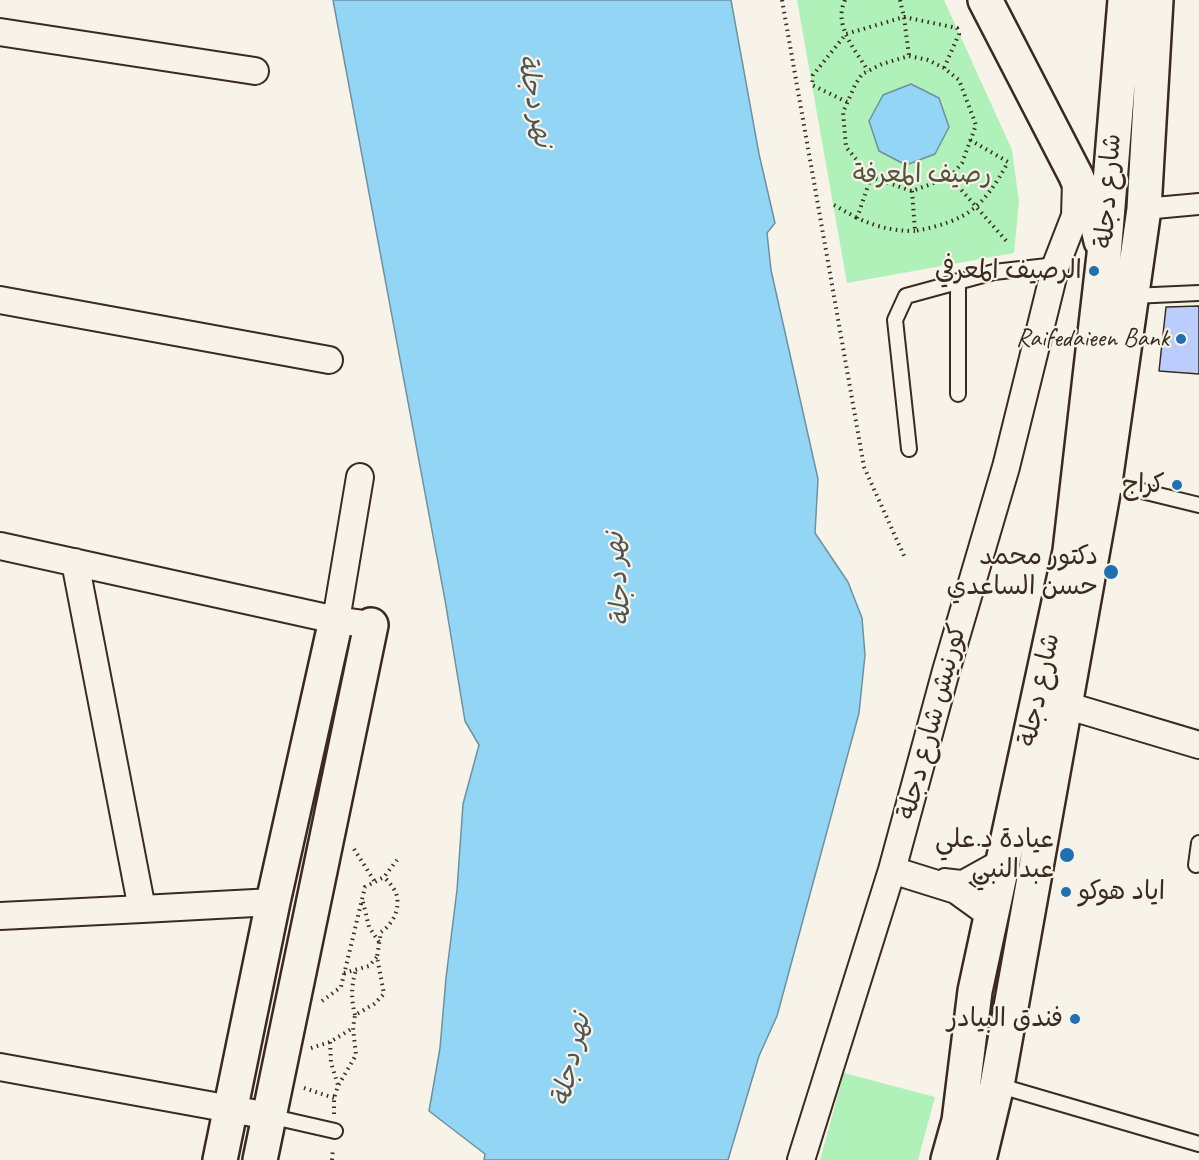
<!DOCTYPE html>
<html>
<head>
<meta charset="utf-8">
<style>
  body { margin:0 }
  canvas { display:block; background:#f7f3e8 }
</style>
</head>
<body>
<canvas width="1199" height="1160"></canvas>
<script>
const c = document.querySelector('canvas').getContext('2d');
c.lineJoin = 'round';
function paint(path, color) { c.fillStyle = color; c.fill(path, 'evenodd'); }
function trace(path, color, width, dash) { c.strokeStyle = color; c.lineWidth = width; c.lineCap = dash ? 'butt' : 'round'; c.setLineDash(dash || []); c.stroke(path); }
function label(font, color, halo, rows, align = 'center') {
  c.font = font + ' Caveat,"Playpen Sans Arabic",sans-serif'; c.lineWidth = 4.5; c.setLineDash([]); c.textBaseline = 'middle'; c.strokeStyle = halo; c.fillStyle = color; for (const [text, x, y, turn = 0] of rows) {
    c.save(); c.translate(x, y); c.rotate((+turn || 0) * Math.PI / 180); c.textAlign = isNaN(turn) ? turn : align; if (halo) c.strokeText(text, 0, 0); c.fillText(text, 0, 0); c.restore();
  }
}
const green = new Path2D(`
  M797,0h147l68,150 7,51 -5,52 -167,30z
  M844,1073l91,24 -17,63h-98z`);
const water = new Path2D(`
  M333,0h398l28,154 16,69 -8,10 4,37 47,209 -3,54 33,49 14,36 3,37 -6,58 -82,303 -18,40 -31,104h-244l1,-6 -56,-43 11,-63 6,-70 11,-88 6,-86 16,-59 -14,-24 -20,-121z
  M911,84l28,14 10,29 -14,27 -29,11 -27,-14 -10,-30 14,-26z`);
const building = new Path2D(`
  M1199,306v68l-40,-3 7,-64z`);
const path = new Path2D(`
  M782,0l82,467 41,91
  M845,0c-12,26 10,49 23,71
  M900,0l4,17 5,39
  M847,102l-35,-17 1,-10 33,-41 58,-17 53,11 2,6 -15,34
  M871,177l-14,41c20,9 36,13 58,13
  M950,177l12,-14 14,-38 -17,-45 -15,-12 -16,-8 -19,-4 -27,8 -20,10 -7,11 -12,27 3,35 25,30 41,14 38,-14 59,67
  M912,191l3,40c52,-10 68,-23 93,-69l-38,-22
  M834,205l23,13
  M354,849l21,33
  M363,902l6,25 10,15
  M344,973l25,-7 8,-9
  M322,1001l19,-14 24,-100 19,-10 13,-17
  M355,1015c-4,-16 -4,-29 1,-45
  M330,1042l1,21 7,22
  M311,1048l19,-6 23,-14
  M304,1088l30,10
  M334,1114v-16l4,-12 18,-31 -3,-27 2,-13 19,-11 10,-10 -7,-37 4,-25c12,-8 20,-24 15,-39 -2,-5 -8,-12 -12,-16
  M332,1160l1,-11`);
const service = new Path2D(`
  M1132,296l67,-3
  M958,394v-113
  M909,449l-14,-129 11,-24 88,-24 62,-7
  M1105,482l94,23
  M1196,865l3,-22
  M944,876l18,2 38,-21
  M997,1085l202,59
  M269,1116l66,15`);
const pedestrian = new Path2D(`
  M1144,209l55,-5`);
const minor = new Path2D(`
  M0,32l255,39
  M0,300l329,60
  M0,546l336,74 35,5
  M75,562l67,347 131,-7
  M336,620l24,-143
  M1065,705l134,40
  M892,870l64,20 36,26
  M0,916l142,-7
  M0,1067l269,49
  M801,1160l91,-290 54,-199 60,-204 50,-202 19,-49 1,-34`);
const tertiary = new Path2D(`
  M220,1160l53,-258 63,-282
  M260,1160l111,-535`);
const secondary = new Path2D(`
  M985,0l91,176 22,52 3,13
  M948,1160l11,-39 16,-130 95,-440 34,-296 21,-255
  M979,1160l18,-75 108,-603 39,-273 12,-209`);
const markers = [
  [1094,271,6,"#1f6fb2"],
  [1181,339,6,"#1f6fb2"],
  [1177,485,6,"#1f6fb2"],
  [1111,572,8,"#1f6fb2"],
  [1067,855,8,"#1f6fb2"],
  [1066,892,6,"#1f6fb2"],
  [1075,1019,6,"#1f6fb2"]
];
const parkNames = [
  ["رصيف المعرفة",922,175]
];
const streetNames = [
  ["شارع دجلة",1109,191,-86],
  ["شارع دجلة",1040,690,-78],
  ["كورنيش شارع دجلة",933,722,-75]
];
const poiNames = [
  ["الرصيف المعرفي",1082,271],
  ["Raifedaieen Bank",1169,339],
  ["كراج",1165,485],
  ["دكتور محمد",1098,557],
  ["حسن الساعدي",1098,587],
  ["عيادة د.علي",1054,840],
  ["عبدالنبي",1054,870],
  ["اياد هوكو",1078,892,"left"],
  ["فندق البيادر",1063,1019]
];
const waterNames = [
  ["نهر دجلة",534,101,79],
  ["نهر دجلة",619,579,-95],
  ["نهر دجلة",572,1060,-77]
];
paint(green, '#aff1b9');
paint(water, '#92d5f4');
trace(water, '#6f919e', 1.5);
paint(building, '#bbcdfd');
trace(building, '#3b2a1e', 1.5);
trace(service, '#3b2a1e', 18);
trace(pedestrian, '#3b2a1e', 24);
trace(minor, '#3b2a1e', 30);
trace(tertiary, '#3b2a1e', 38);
trace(secondary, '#3b2a1e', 38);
trace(path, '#3b2a1e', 4, [1.5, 4.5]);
trace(service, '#f7f3e8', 14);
trace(pedestrian, '#f7f3e8', 20);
trace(minor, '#f7f3e8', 26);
trace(tertiary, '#f7f3e8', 33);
trace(secondary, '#f7f3e8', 33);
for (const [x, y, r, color] of markers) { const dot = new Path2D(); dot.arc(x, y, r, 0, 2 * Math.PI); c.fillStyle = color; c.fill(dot); trace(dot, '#f7f3e8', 2); }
label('26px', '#52523d', '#f7f3e8', parkNames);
label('26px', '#3b2a1e', '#f7f3e8', streetNames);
label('26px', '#3b2a1e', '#f7f3e8', poiNames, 'right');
label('italic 27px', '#515554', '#f7f3e8', waterNames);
</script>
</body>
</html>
